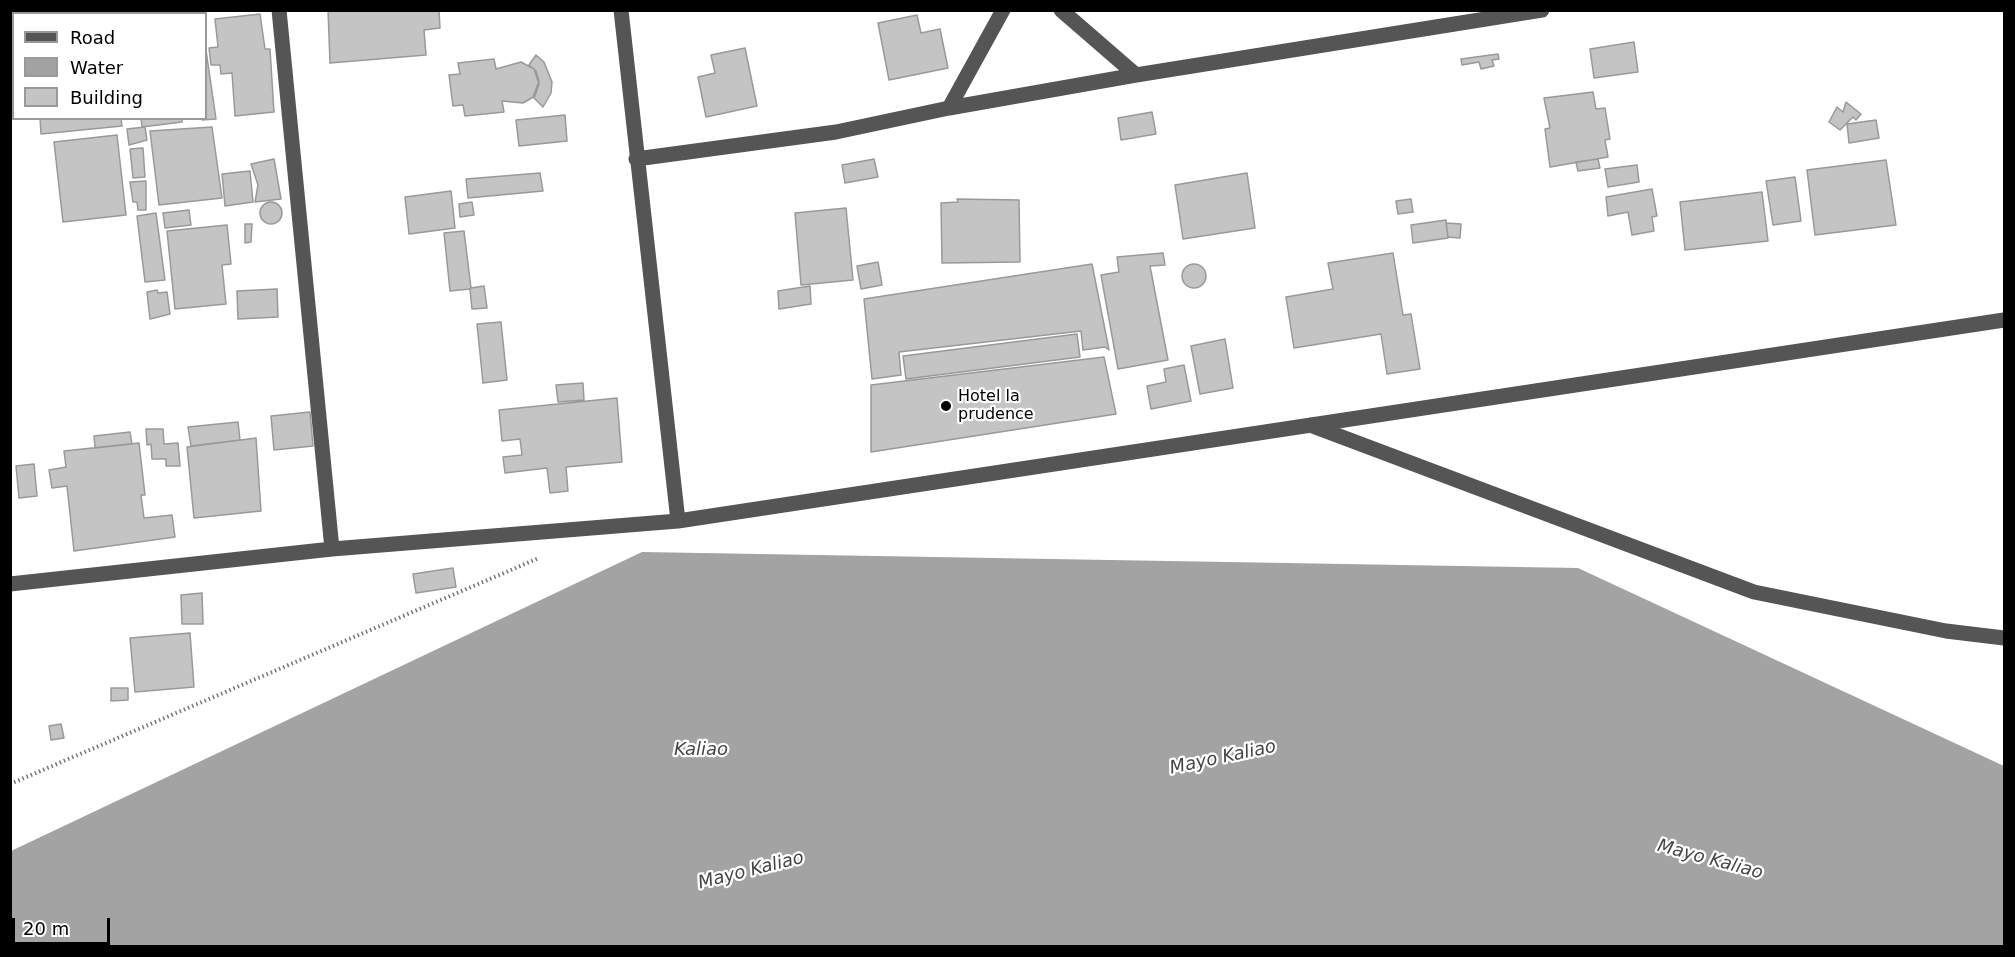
<!DOCTYPE html>
<html>
<head>
<meta charset="utf-8">
<style>
  body { margin:0 }
  #map { position:relative; width:2015px; height:957px; overflow:hidden; background:#fff; font-family:"DejaVu Sans",sans-serif }
  canvas { display:block }
  .frame { position:absolute; inset:0; border:12px solid #000; pointer-events:none }
  .legend { position:absolute; left:12px; top:12px; width:195px; height:108px; box-sizing:border-box; background:#fff; border:2px solid #999; margin:0; padding:8px 10px; list-style:none; font-size:18px; color:#000 }
  .legend li { display:flex; align-items:center; gap:12px; height:30px }
  .legend b { width:30px; border:2px solid #999 }
  .scale { position:absolute; left:12px; top:918px; width:98px; height:27px; box-sizing:border-box; border:3px solid #000; border-top:0; padding-left:8px; font-size:18px; line-height:21px; white-space:nowrap; color:#000; -webkit-text-stroke:4px #fff; paint-order:stroke }
</style>
</head>
<body>
<div id="map">
<canvas width="2015" height="957"></canvas>
<div class="frame"></div>
<ul class="legend">
<li><b style="height:8px;background:#555"></b>Road</li>
<li><b style="height:16px;background:#a3a3a3"></b>Water</li>
<li><b style="height:16px;background:#c4c4c4"></b>Building</li>
</ul>
<div class="scale">20 m</div>
</div>
<script>
const c = document.querySelector('canvas').getContext('2d');
c.lineJoin = 'round';
function paint(path, color) { c.fillStyle = color; c.fill(path, 'evenodd'); }
function trace(path, color, width, dash) { c.strokeStyle = color; c.lineWidth = width; c.lineCap = dash ? 'butt' : 'round'; c.setLineDash(dash || []); c.stroke(path); }
function label(font, color, halo, rows, align = 'center') {
  c.font = font + ' "DejaVu Sans",sans-serif'; c.lineWidth = 4.5; c.setLineDash([]); c.textBaseline = 'middle'; c.strokeStyle = halo; c.fillStyle = color; for (const [text, x, y, turn = 0] of rows) {
    c.save(); c.translate(x, y); c.rotate((+turn || 0) * Math.PI / 180); c.textAlign = isNaN(turn) ? turn : align; if (halo) c.strokeText(text, 0, 0); c.fillText(text, 0, 0); c.restore();
  }
}
const water = new Path2D(`
  M642,552l936,16 426,198v180h-1993v-95z`);
const building = new Path2D(`
  M328,10h111l1,18 -16,2 2,25 -96,8z
  M260,14l5,35h5l4,63 -39,4 -3,-43 -11,1 -1,-9h-9l-2,-17 9,-1 -3,-28z
  M917,15l4,18 19,-4 8,39 -59,12 -11,-57z
  M1634,42l4,30 -44,6 -4,-29z
  M745,48l12,58 -51,11 -8,-40 17,-4 -4,-18z
  M206,50l10,69 -14,1 4,-2z
  M1498,54l1,5 -7,1 2,6 -13,3 -2,-7 -17,3 -1,-6z
  M536,55l8,7 8,20 -1,11 -8,14 -10,-10 6,-16 -3,-10 -7,-6z
  M494,59l2,10 25,-7 13,7 5,15 -4,12 -12,7 -21,-2 2,11 -39,4 -2,-11 -10,1 -4,-31 11,-1 -2,-11z
  M1593,92l3,17 9,-1 5,31 -5,1 3,17 -58,10 -5,-38 5,-1 -6,-30z
  M1846,102l15,12 -5,6 -3,-3 -13,13 -11,-8 8,-15 6,5z
  M1152,112l4,22 -35,6 -3,-22z
  M565,115l2,26 -48,5 -3,-26z
  M40,118h81l1,8 -81,8z
  M141,118h41v4l-40,5z
  M1876,120l3,18 -30,5 -2,-19z
  M145,127l2,13 -18,5 -2,-16z
  M212,127l10,71 -63,7 -9,-74z
  M117,135l9,80 -63,7 -9,-80z
  M143,148l2,29 -12,1 -3,-29z
  M274,159l7,40 -26,3 3,-17 -7,-21z
  M874,159l4,18 -33,6 -3,-18z
  M1598,159l2,9 -22,3 -2,-9z
  M1886,160l10,65 -81,10 -8,-65z
  M1637,165l2,17 -31,5 -3,-18z
  M250,171l3,31 -28,4 -3,-32z
  M540,173l3,18 -75,7 -2,-19z
  M1247,173l8,55 -72,11 -8,-54z
  M1795,177l6,44 -28,4 -7,-44z
  M146,181v29h-8l-1,-8h-4l-3,-20z
  M1652,189l5,27 -5,1 2,14 -22,4 -4,-23 -20,4 -2,-19z
  M451,191l4,37 -46,6 -4,-37z
  M1762,192l6,49 -83,9 -5,-48z
  M957,199l62,1 1,62 -78,1 -1,-60 17,-1z
  M1411,199l2,13 -15,2 -2,-13z
  M260 213a11 11 0 1 1 22 0a11 11 0 1 1-22 0Z
  M472,202l2,13 -14,2 -1,-13z
  M846,208l7,72 -52,5 -6,-72z
  M189,210l2,15 -26,3 -2,-15z
  M156,213l9,67 -20,2 -8,-66z
  M1446,220l2,18 -35,5 -2,-18z
  M1446,223l15,1 -1,14 -12,-1z
  M245,224h7l-1,18 -6,1z
  M227,225l4,39 -9,1 4,39 -51,5 -8,-78z
  M464,231l7,57 13,-2 3,22 -15,1 -2,-20 -20,2 -6,-58z
  M1163,253l2,12 -15,1 18,94 -50,9 -17,-94 18,-3 -2,-15z
  M1393,253l10,62 8,-1 9,55 -33,5 -6,-40 -87,14 -8,-51 47,-8 -5,-26z
  M878,262l4,23 -21,4 -4,-23z
  M1182 276a12 12 0 1 1 24 0a12 12 0 1 1-24 0Z
  M1092,264l17,86 -4,-3 -22,3 -2,-19 -182,21 2,23 -29,4 -8,-80z
  M810,286l1,18 -32,5 -1,-18z
  M277,289l1,28 -40,2 -1,-28z
  M157,290l1,3 9,-1 3,22 -20,5 -3,-27z
  M501,322l6,58 -24,3 -6,-59z
  M1077,334l3,23 -174,22 -3,-23z
  M1225,339l8,49 -33,6 -9,-48z
  M1104,357l12,57 -245,38v-67z
  M1184,365l7,36 -40,8 -4,-23 19,-4 -2,-13z
  M583,383l1,17 -26,2 -2,-17z
  M617,398l5,64 -56,5 2,24 -18,2 -3,-25 -42,5 -2,-16 19,-2 -2,-16 -18,2 -3,-31z
  M310,412l3,34 -39,4 -3,-34z
  M238,422l2,18 -49,6 -3,-19z
  M146,429h17l1,15 14,-1 2,23h-14v-7h-14l-1,-15 -4,1z
  M130,432l2,12 -37,4 -1,-12z
  M256,438l5,73 -67,7 -7,-71z
  M139,443l6,52h-4l3,23 28,-3 3,22 -101,14 -7,-65 -15,2 -3,-18 17,-3 -2,-16z
  M34,464l3,32 -18,2 -3,-32z
  M453,568l3,19 -40,6 -3,-19z
  M202,593l1,31h-21l-1,-29z
  M190,633l4,54 -59,5 -5,-54z
  M111,688h17v12l-17,1z
  M61,724l3,14 -13,2 -2,-14z`);
const path = new Path2D(`
  M10,784l529,-226`);
const minor = new Path2D(`
  M279,10l53,539
  M621,10l57,511
  M1061,10l75,65
  M106,14l27,-4
  M10,24h4
  M949,108l54,-98
  M636,159l200,-27 113,-24 187,-33 406,-65
  M1310,425l444,167 192,39 58,7
  M10,584l322,-35 346,-28 1326,-201`);
const markers = [
  [946,406,6,"#000"]
];
const poiNames = [
  ["Hotel la",958,397],
  ["prudence",958,415]
];
const waterNames = [
  ["Kaliao",701,750],
  ["Mayo Kaliao",1223,758,-12],
  ["Mayo Kaliao",1710,860,15],
  ["Mayo Kaliao",751,871,-14]
];
paint(water, '#a3a3a3');
paint(building, '#c4c4c4');
trace(building, '#999', 1.5);
trace(path, '#777', 4, [1.5, 3]);
trace(minor, '#555', 15);
for (const [x, y, r, color] of markers) { const dot = new Path2D(); dot.arc(x, y, r, 0, 2 * Math.PI); c.fillStyle = color; c.fill(dot); trace(dot, '#fff', 2); }
label('16px', '#000', '#fff', poiNames, 'left');
label('italic 18px', '#444', '#fff', waterNames);
</script>
</body>
</html>
